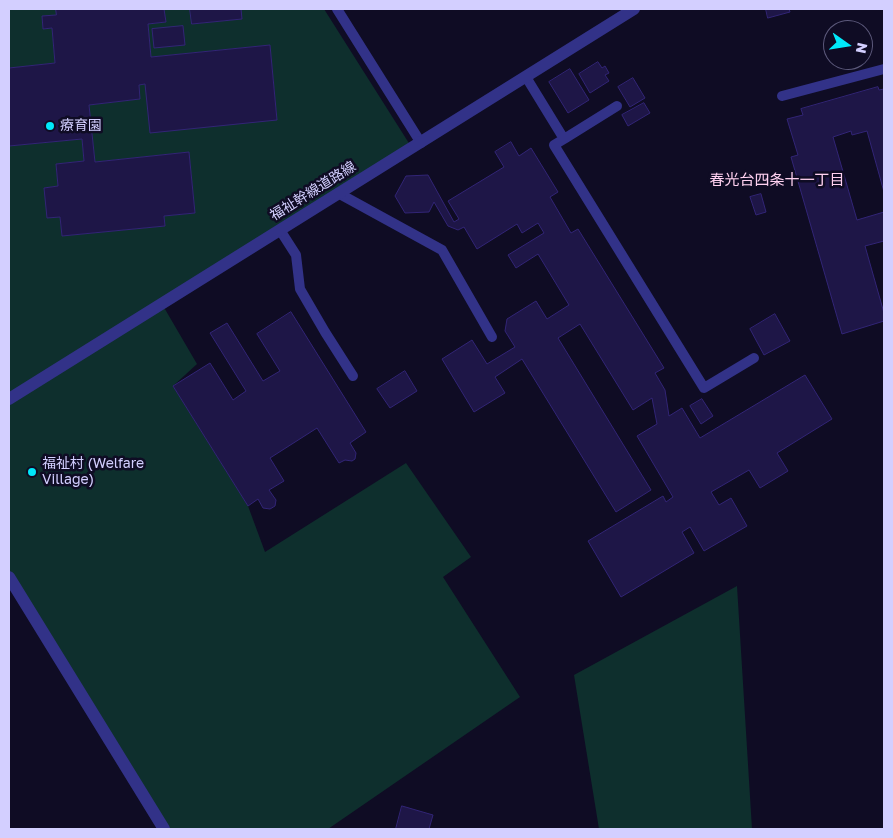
<!DOCTYPE html>
<html>
<head>
<meta charset="utf-8">
<style>
  body { margin:0 }
  #map { position:relative; width:893px; height:838px; overflow:hidden; background:#0f0c24; font-family:"Golos Text",sans-serif }
  canvas { display:block }
  .frame { position:absolute; inset:0; border:10px solid #d3cfff; pointer-events:none }
  .north { position:absolute; left:823px; top:20px; width:50px; height:50px; box-sizing:border-box; background:#0f0c24; border:1px solid #5d5a7c; border-radius:50%; rotate:103deg; font-size:14px; font-weight:700; line-height:20px; text-align:center; color:#d3cfff }
  .north::after { content:''; display:block; margin:auto; width:18px; height:22px; background:#00e9fa; clip-path:polygon(50% 0,100% 100%,50% 72%,0 100%) }
</style>
</head>
<body>
<div id="map">
<canvas width="893" height="838"></canvas>
<div class="frame"></div>
<div class="north">N</div>
</div>
<script>
const c = document.querySelector('canvas').getContext('2d');
c.lineJoin = 'round';
function paint(path, color) { c.fillStyle = color; c.fill(path, 'evenodd'); }
function trace(path, color, width, dash) { c.strokeStyle = color; c.lineWidth = width; c.lineCap = dash ? 'butt' : 'round'; c.setLineDash(dash || []); c.stroke(path); }
function label(font, color, halo, rows, align = 'center') {
  c.font = font + ' "Golos Text","Noto Sans JP",sans-serif'; c.lineWidth = 5; c.setLineDash([]); c.textBaseline = 'middle'; c.strokeStyle = halo; c.fillStyle = color; for (const [text, x, y, turn = 0] of rows) {
    c.save(); c.translate(x, y); c.rotate((+turn || 0) * Math.PI / 180); c.textAlign = isNaN(turn) ? turn : align; if (halo) c.strokeText(text, 0, 0); c.fillText(text, 0, 0); c.restore();
  }
}
const green = new Path2D(`
  M9,9h47v6l-14,2 1,12 9,-1 3,35 -46,5z
  M164,9h26l2,15 49,-5v-10h83l88,139 -250,156 35,60 -24,22 75,120 17,46 141,-89 65,94 -28,20 77,120 -192,132h-164l-155,-252v-431l73,-7 2,22 -28,3 2,22 -14,2 16,29 2,19 103,-10 -1,-10 31,-3 -6,-61 -94,10 -6,-57 51,-6 -1,-14 6,-1 132,35 -7,-74 -119,12 -3,-33 18,-2z
  M737,586l15,243h-153l-25,-154z`);
const building = new Path2D(`
  M56,9h108l2,13 -18,2 3,33 119,-12 7,75 -127,13 -5,-49 -6,1 1,14 -51,6 6,57 94,-10 6,61 -31,3 1,10 -103,10 -2,-19 -13,1 -3,-30 14,-2 -2,-22 28,-3 -2,-22 -73,7v-78l46,-5 -3,-35 -9,1 -1,-13 14,-1z
  M190,9h51l1,10 -50,5z
  M766,9h23l1,3 -22,6z
  M183,26l2,19 -31,3 -2,-19z
  M598,62l4,6 3,-2 4,7 -4,2 4,6 -19,12 -11,-19z
  M570,69l19,31 -21,13 -19,-31z
  M633,78l12,20 -15,9 -12,-20z
  M878,87l1,3 5,-1v103l-17,-61 -15,4 -1,-4 -18,6 24,83 27,-8v29l-19,5 19,67v8l-42,13 -51,-177 7,-2 -11,-36 16,-4 -2,-6z
  M644,103l6,10 -22,13 -6,-11z
  M511,142l8,14 12,-8 27,44 -8,5 21,36 7,-4 86,139 -9,5 10,17 4,26 13,-8 18,30 105,-63 27,44 -55,34 11,18 -28,17 -11,-18 -38,22 8,13 12,-7 16,28 -43,25 -14,-24 -8,5 12,21 -73,44 -33,-56 75,-45 3,6 7,-5 -36,-61 20,-12 -5,-26 -19,12 -53,-86 -22,14 93,152 -35,22 -94,-153 -27,18 10,16 -31,19 -32,-53 30,-19 15,24 28,-17 -10,-16 2,-12 29,-18 11,18 22,-14 -31,-51 -22,14 -8,-13 36,-22 -6,-10 -16,10 -5,-9 -40,25 -13,-22 -6,3 -10,-4 -14,-24 -5,10 -24,1 -10,-17 11,-20 22,-1 26,47 5,-3 -11,-18 56,-34 -9,-15z
  M761,194l5,18 -10,3 -6,-18z
  M291,312l75,120 -16,11 6,10 -1,6 -3,2 -7,-1 -6,3 -22,-35 -47,30 14,23 -15,9 7,10 -1,6 -5,3 -7,-1 -5,-9 -10,7 -75,-120 37,-23 23,37 13,-9 -36,-58 17,-10 36,58 17,-10 -23,-37z
  M775,314l15,27 -26,14 -14,-26z
  M405,371l12,20 -27,17 -13,-19z
  M702,399l11,17 -12,8 -11,-18z
  M402,806l31,9 -4,14h-33z`);
const lane = new Path2D(`
  M337,9l84,134
  M526,77l38,62 53,-33
  M782,96l102,-27
  M564,139l-10,6 150,243 50,-30
  M338,193l104,57 50,87
  M280,230l16,25 4,34 25,43 28,44`);
const street = new Path2D(`
  M9,399l625,-390
  M9,577l155,252`);
const markers = [
  [50,126,5,"#00e9fa"],
  [32,472,5,"#00e9fa"]
];
const poiNames = [
  ["療育園",60,126],
  ["福祉村 (Welfare",42,464],
  ["Village)",42,480]
];
const streetNames = [
  ["福祉幹線道路線",313,191,-32]
];
const neighbourhoodNames = [
  ["春光台四条十一丁目",777,180]
];
paint(green, '#0e2f2d');
paint(building, '#1e1647');
trace(building, '#322576', 1);
trace(lane, '#323288', 10);
trace(street, '#323288', 12);
for (const [x, y, r, color] of markers) { const dot = new Path2D(); dot.arc(x, y, r, 0, 2 * Math.PI); c.fillStyle = color; c.fill(dot); trace(dot, '#0f0c24', 2); }
label('14px', '#d3cfff', '#0f0c24', poiNames, 'left');
label('14px', '#d3cfff', '#0f0c24', streetNames);
label('15px', '#ffd1f0', '#0f0c24', neighbourhoodNames);
</script>
</body>
</html>
